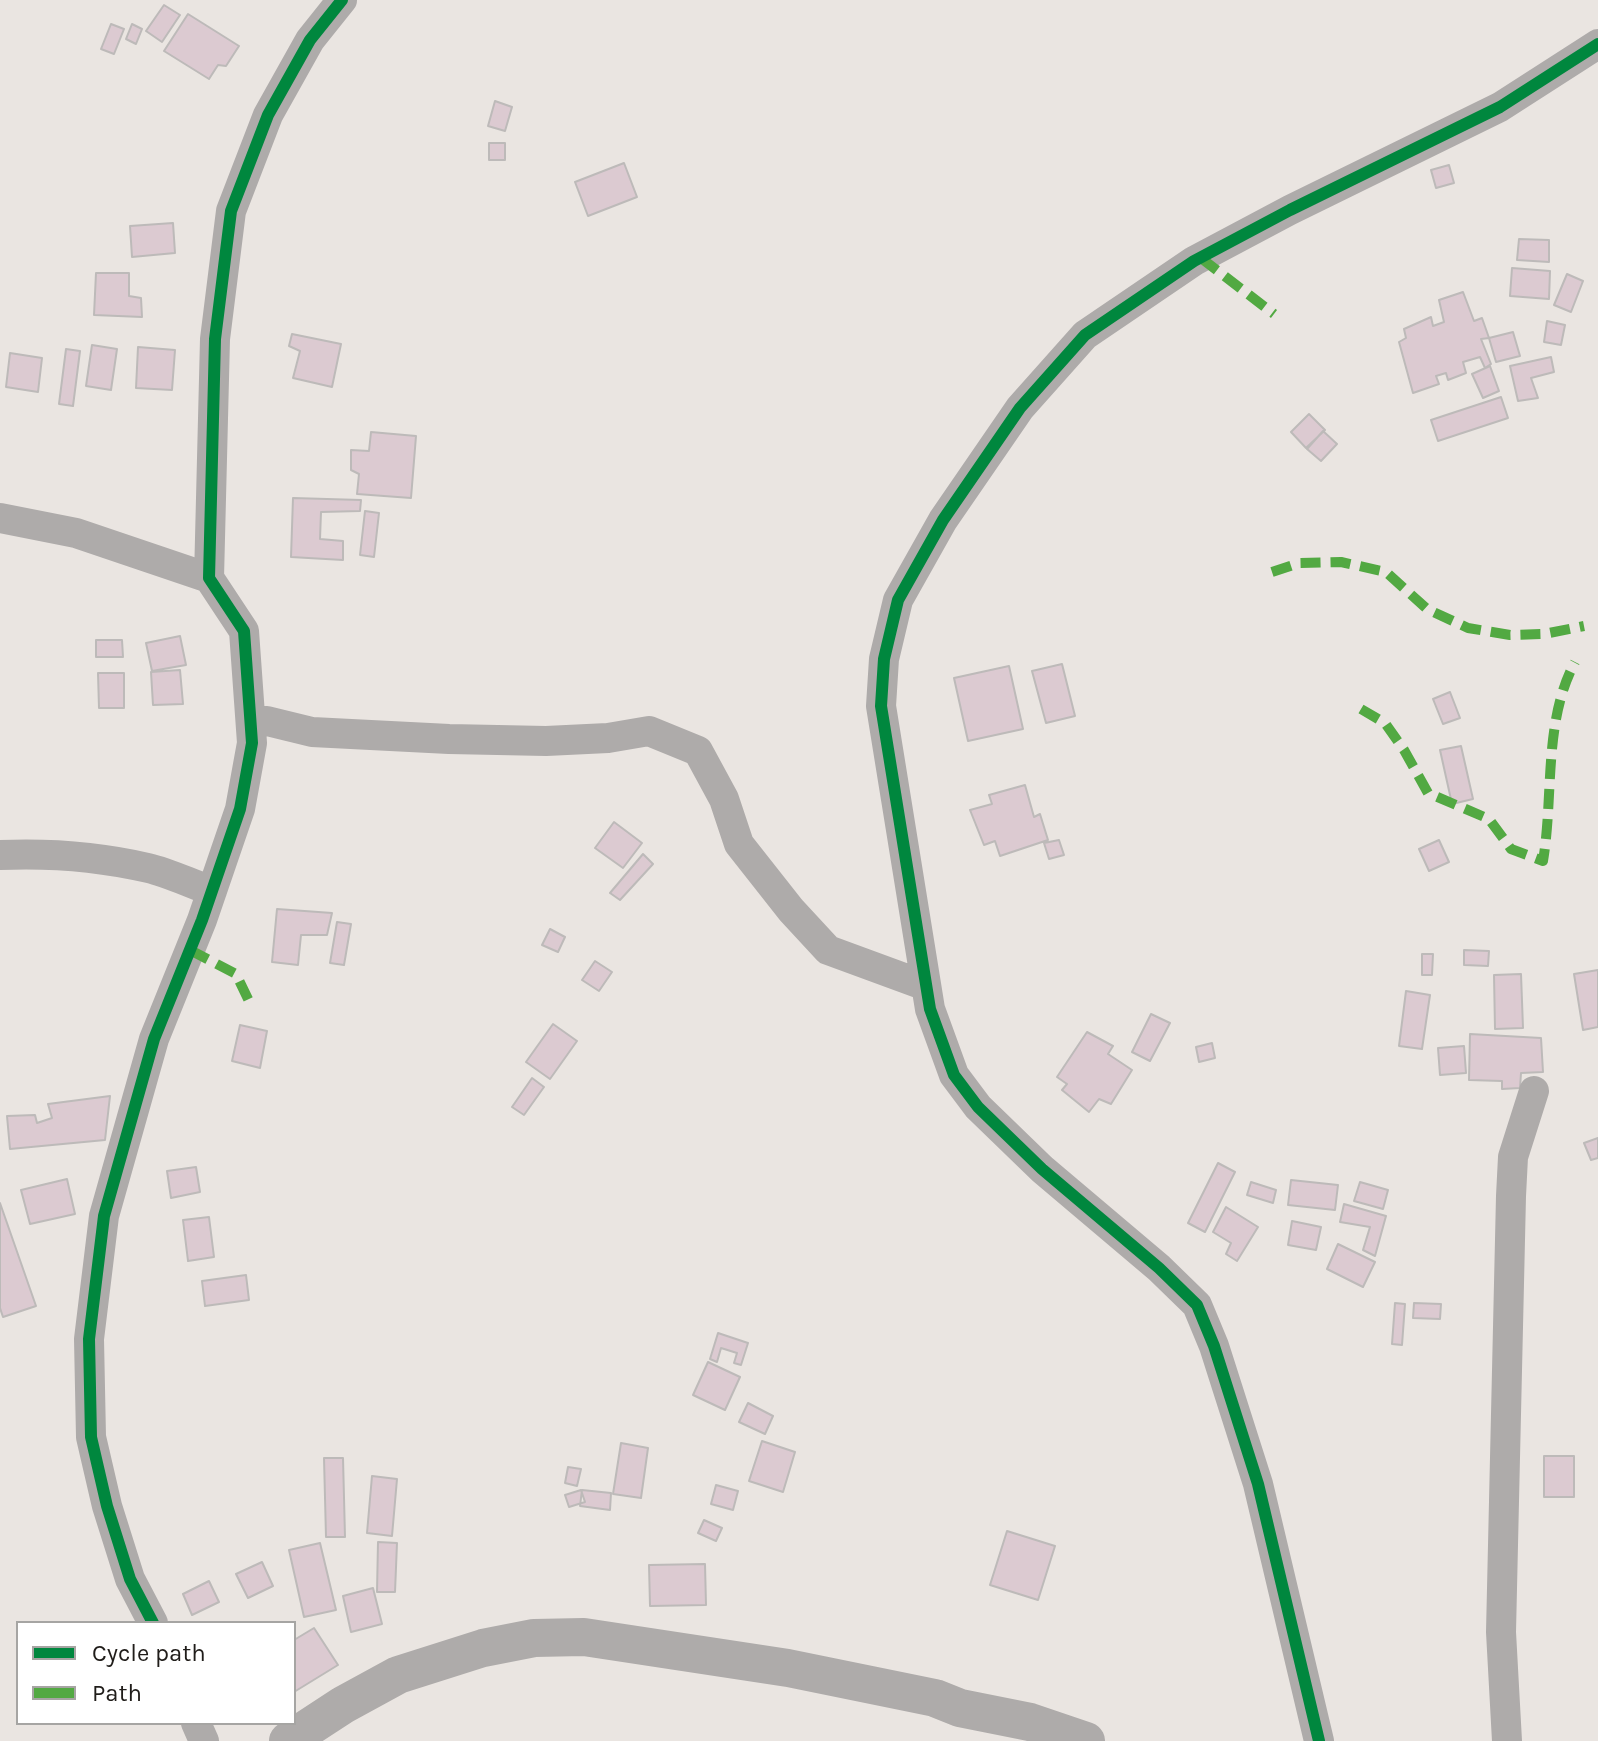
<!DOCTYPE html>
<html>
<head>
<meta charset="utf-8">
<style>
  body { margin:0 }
  #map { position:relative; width:1598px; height:1741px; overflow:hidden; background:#eae5e1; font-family:Karla,sans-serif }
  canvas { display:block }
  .legend { position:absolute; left:16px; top:1621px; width:280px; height:104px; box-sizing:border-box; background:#fff; border:2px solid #a6a5a3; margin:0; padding:10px 14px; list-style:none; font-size:24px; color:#201d1a }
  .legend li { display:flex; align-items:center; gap:16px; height:40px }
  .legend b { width:40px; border:2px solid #a6a5a3 }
</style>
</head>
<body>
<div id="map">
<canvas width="1598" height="1741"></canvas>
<ul class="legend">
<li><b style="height:10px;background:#00873e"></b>Cycle path</li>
<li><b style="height:10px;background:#52a942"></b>Path</li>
</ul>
</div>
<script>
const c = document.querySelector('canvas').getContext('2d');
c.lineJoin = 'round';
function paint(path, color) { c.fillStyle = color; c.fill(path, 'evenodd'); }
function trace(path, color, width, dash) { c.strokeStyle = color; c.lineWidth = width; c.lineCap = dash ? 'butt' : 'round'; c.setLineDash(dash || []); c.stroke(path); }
const building = new Path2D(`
  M164,5l16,10 -18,27 -16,-11z
  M188,14l51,32 -13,20 -8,-1 -9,14 -45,-28z
  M111,24l13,5 -10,25 -13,-5z
  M132,24l10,5 -6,15 -10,-5z
  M495,101l17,6 -7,24 -17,-5z
  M489,143h16v17h-16z
  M624,163l13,34 -49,19 -13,-34z
  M1449,165l5,18 -18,5 -5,-18z
  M173,223l2,30 -43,4 -2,-31z
  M1519,239l30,1v22l-32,-2z
  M1512,268l38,3 -1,28 -39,-3z
  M96,273h33v23l12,2 1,19 -48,-2z
  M1567,274l16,7 -12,31 -17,-7z
  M1463,292l11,29 8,-3 7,20 -8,1 10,25 -6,4 -5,-11 -17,5 3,11 -18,7 -2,-7 -10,3 3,8 -26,9 -14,-51 7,-4 -2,-9 27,-12 2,9 11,-4 -5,-22z
  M1547,321l18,4 -4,20 -17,-3z
  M1513,332l7,24 -24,6 -7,-24z
  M292,334l49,10 -9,43 -39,-9 7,-27 -11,-5z
  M92,345l25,4 -6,41 -25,-4z
  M138,347l37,3 -3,40 -36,-2z
  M66,349l14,2 -7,55 -14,-2z
  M10,353l32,5 -4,34 -32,-5z
  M1551,357l3,15 -23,6 7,20 -20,3 -8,-35z
  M1490,366l9,25 -16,7 -11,-24z
  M1501,397l7,21 -70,23 -7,-21z
  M1309,414l16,16 -19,18 -15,-16z
  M1323,431l14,13 -16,17 -14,-12z
  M371,432l45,4 -5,62 -54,-4 2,-20 -8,-4v-20l18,1z
  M293,498l68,2 -1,11 -39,1 -1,27 23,2v19l-52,-3z
  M365,511l14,2 -5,44 -14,-2z
  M180,636l6,29 -34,6 -6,-28z
  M96,640h26l1,17h-27z
  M1062,664l13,52 -29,7 -14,-52z
  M1009,666l14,63 -55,12 -14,-63z
  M180,670l3,34 -30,1 -2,-33z
  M98,673h26v35h-25z
  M1450,692l10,26 -17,6 -10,-25z
  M1461,746l12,53 -21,5 -12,-54z
  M1025,785l9,32 6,-3 8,26 -48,16 -5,-15 -11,4 -14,-35 22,-6 -3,-9z
  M614,822l28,21 -19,25 -28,-20z
  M1059,840l5,15 -15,4 -5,-16z
  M1439,840l10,22 -20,9 -10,-22z
  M643,854l10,10 -33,36 -10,-7z
  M277,909l55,4 -5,22h-26l-3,30 -26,-3z
  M337,922l14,2 -7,41 -14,-2z
  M550,929l15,8 -7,15 -16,-7z
  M1464,950l25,1 -1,15 -24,-1z
  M1422,954h11l-1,21h-10z
  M595,961l17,11 -13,19 -17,-11z
  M1598,970v57l-15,3 -9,-56z
  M1521,974l2,54 -28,1 -1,-54z
  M1406,991l24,4 -8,54 -23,-3z
  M1151,1014l19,9 -20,38 -18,-9z
  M553,1024l24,17 -27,38 -24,-17z
  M240,1025l27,6 -7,37 -28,-7z
  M1087,1032l26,14 -5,8 24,16 -21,34 -12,-5 -10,13 -27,-22 5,-6 -10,-7z
  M1470,1034l71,4 2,34 -22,1 -1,15 -18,1v-8l-33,-1z
  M1212,1043l3,15 -16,4 -3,-15z
  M1464,1046l2,27 -26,2 -2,-27z
  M532,1078l12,9 -20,28 -12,-8z
  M110,1096l-5,44 -95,9 -3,-33 28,-1 2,8 15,-5 -4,-14z
  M1598,1138v20l-7,2 -7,-17z
  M1218,1163l17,9 -30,60 -17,-9z
  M196,1167l4,25 -29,6 -4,-27z
  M67,1179l8,35 -45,10 -9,-34z
  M1291,1180l47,5 -3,25 -47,-5z
  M1251,1182l25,8 -3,13 -26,-8z
  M1360,1182l28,8 -5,19 -29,-8z
  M0,1203l36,103 -33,11 -3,-9z
  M1344,1204l42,12 -11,40 -12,-6 7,-23 -30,-5z
  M1226,1207l32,20 -21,34 -11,-7 5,-11 -18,-11z
  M209,1217l5,40 -26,4 -5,-41z
  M1292,1221l29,6 -5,23 -28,-5z
  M1338,1244l37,18 -12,25 -36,-18z
  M246,1275l3,25 -44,6 -3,-25z
  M1395,1303l10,1 -3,41 -10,-1z
  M1414,1303l27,1 -1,15 -27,-1z
  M718,1333l30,10 -7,22 -7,-2 3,-10 -16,-5 -4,14 -7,-3z
  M708,1362l32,15 -15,33 -32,-15z
  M748,1403l25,13 -8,18 -26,-12z
  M762,1441l33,11 -12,40 -34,-11z
  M621,1443l27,5 -7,50 -28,-4z
  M1544,1456h30v41h-30z
  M324,1458h19l2,79h-19z
  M568,1467l13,2 -4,17 -12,-3z
  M372,1476l25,3 -5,57 -25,-3z
  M716,1485l22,6 -5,19 -22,-6z
  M581,1490l4,12 -16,5 -4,-12z
  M582,1490l29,3 -1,17 -30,-4z
  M704,1520l18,8 -6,13 -18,-8z
  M1007,1531l48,15 -17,54 -48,-15z
  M378,1542l19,1 -2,49h-18z
  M320,1543l16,67 -32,7 -15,-67z
  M262,1562l11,24 -25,12 -12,-24z
  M705,1564l1,41 -56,1 -1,-41z
  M209,1581l10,21 -27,13 -9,-21z
  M373,1588l9,36 -31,8 -8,-36z
  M314,1628l24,37 -44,27v-52z`);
const minor = new Path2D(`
  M0,518l76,15 133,45
  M251,722l16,-1 45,11 137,7 97,2 62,-3 41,-7 49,20 26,48 15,45 52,66 37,40 98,36
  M0,855c48,-2 101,2 148,13 22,5 43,16 64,23
  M153,1623l-23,-44 -23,-73 -16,-69 -2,-98 15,-123 50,-177 48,-119 38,-111 12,-66 -8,-112 -35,-53 6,-239 16,-128 37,-96 42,-75 32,-40
  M196,1723l8,18
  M1319,1741l-61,-257 -44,-138 -17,-41 -38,-37 -117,-99 -64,-62 -24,-32 -24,-66 -49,-303 3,-47 14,-59 45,-80 77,-112 65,-73 109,-74 96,-51 210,-103 98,-63
  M1507,1741l-6,-109 10,-436 2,-39 21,-66`);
const tertiary = new Path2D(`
  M288,1741l55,-36 55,-30 85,-27 51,-10 50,-1 204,31 147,30 25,10 70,14 56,19`);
const quiet = new Path2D(`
  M1201,258l73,56
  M1272,572l27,-9 42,-1 45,10 41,37 41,19 42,7 34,-1 40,-8
  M1361,709l24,14 19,27 24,43 61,26 22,30 32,12c11,-66 0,-139 32,-199
  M190,950l46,24 13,27`);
const cycleway = new Path2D(`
  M153,1623l-23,-44 -23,-73 -16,-69 -2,-98 15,-123 50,-177 48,-119 38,-111 12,-66 -8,-112 -35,-53 6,-239 16,-128 37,-96 42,-75 32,-40
  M1319,1741l-61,-257 -44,-138 -17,-41 -38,-37 -117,-99 -64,-62 -24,-32 -24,-66 -49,-303 3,-47 14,-59 45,-80 77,-112 65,-73 109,-74 96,-51 210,-103 98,-63`);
paint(building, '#dccad1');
trace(building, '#bdbab9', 2);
trace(minor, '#aeabaa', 30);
trace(tertiary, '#aeabaa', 38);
trace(quiet, '#52a942', 10, [20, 10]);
trace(cycleway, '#00873e', 12);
</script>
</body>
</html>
